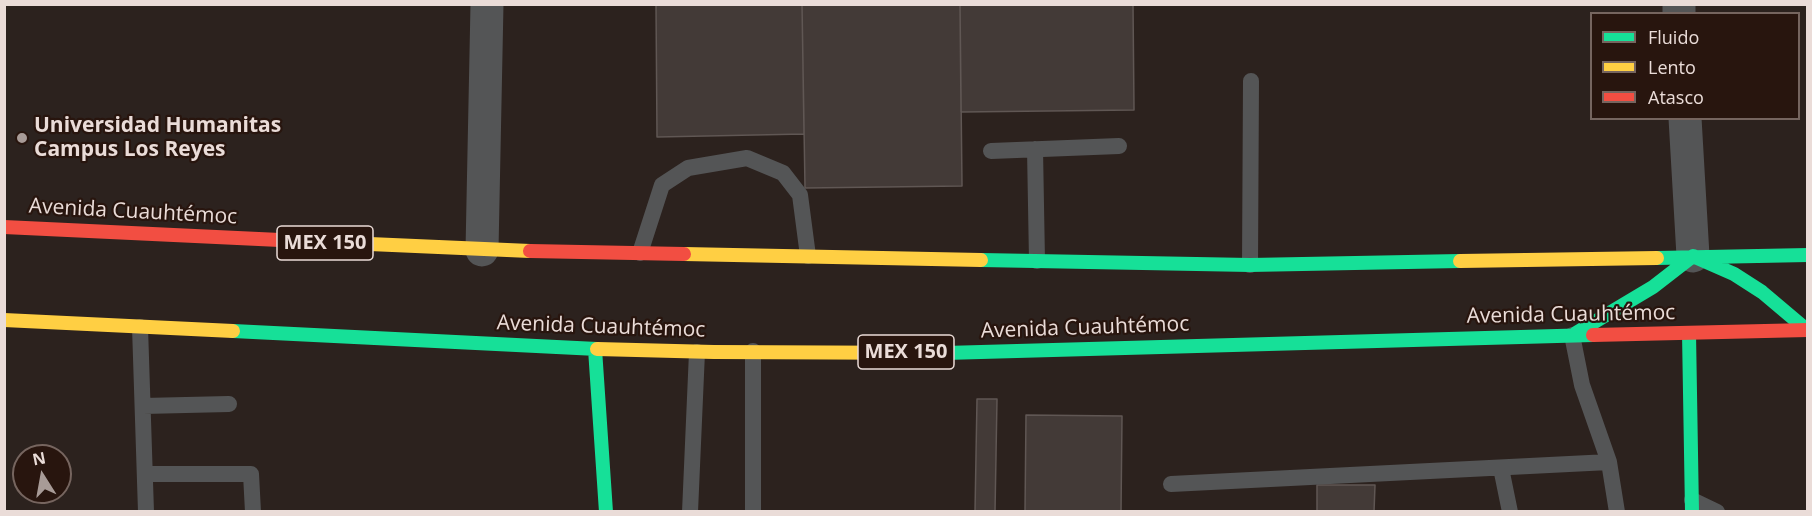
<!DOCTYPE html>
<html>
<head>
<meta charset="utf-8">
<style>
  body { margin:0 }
  #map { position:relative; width:1812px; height:516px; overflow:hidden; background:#2c221e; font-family:"Open Sans",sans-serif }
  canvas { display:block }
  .frame { position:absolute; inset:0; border:6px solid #eadcd8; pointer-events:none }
  .legend { position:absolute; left:1590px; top:12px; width:210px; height:108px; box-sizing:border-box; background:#28150e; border:2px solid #76655f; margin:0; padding:8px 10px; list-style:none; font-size:18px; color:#eadcd8 }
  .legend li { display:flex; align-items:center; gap:12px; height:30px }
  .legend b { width:30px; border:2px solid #76655f }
  .north { position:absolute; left:12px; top:444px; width:60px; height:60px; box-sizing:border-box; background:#28150e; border:2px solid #76655f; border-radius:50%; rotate:349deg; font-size:16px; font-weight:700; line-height:24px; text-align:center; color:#eadcd8 }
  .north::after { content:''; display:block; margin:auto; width:21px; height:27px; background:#a89b97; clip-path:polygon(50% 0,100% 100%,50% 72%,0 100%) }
</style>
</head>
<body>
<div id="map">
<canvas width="1812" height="516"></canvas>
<div class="frame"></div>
<ul class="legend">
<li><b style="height:8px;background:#16e098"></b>Fluido</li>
<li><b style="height:8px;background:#ffcf43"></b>Lento</li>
<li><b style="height:8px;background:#f24e42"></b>Atasco</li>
</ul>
<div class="north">N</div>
</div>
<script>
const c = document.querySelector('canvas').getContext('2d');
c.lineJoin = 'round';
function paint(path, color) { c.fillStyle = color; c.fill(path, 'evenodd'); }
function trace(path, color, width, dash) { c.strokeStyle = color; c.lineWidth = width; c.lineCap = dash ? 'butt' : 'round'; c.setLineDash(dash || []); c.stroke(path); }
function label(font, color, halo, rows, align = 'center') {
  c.font = font + ' "Open Sans",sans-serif'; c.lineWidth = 4.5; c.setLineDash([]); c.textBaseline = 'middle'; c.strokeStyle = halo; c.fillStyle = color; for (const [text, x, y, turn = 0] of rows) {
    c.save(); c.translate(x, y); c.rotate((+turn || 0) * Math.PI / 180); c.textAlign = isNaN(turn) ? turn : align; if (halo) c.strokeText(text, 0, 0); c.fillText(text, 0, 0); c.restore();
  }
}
const building = new Path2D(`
  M656,4h146l2,130 -147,3z
  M802,4h158l2,182 -157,2z
  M960,4h173l1,106 -173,2z
  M977,399h20l-2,113h-20z
  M1026,415l96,1 -1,96h-96z
  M1317,485h58l-1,27h-57z`);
const lane = new Path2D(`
  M1035,149l2,112
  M991,151l128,-5
  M640,253l22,-68 26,-17 59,-10 36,15 17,22 8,61
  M1250,265l1,-184
  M140,327l6,185
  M1572,335l10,50 27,77 8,50
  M143,406l86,-2
  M1501,468l9,44
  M145,474h106l2,38
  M1171,484l438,-22
  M1692,500l25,12
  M690,512l7,-160
  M753,512v-161`);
const street = new Path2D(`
  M1679,4v10
  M1685,118l8,138
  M482,250l5,-246`);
const fast = new Path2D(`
  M1657,258l151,-3
  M981,260l269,5 210,-4
  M233,331l364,18
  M1576,333l77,-46 40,-31 41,18 28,18 45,38
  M1689,333l3,179
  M595,349l11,163
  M945,353l648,-18`);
const slow = new Path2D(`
  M301,241l229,10
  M684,254l297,6
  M1460,261l197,-3
  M4,320l229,11
  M597,349l117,3 231,1`);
const jam = new Path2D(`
  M4,227l297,14
  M530,251l154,3
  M1593,335l215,-5`);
const markers = [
  [22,138,6,"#a89b97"]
];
const shields = [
  [325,243,96],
  [906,352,96]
];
const shieldNames = [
  ["MEX 150",325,243],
  ["MEX 150",906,352]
];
const poiNames = [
  ["Universidad Humanitas",34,126],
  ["Campus Los Reyes",34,150]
];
const streetNames = [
  ["Avenida Cuauhtémoc",133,212,3],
  ["Avenida Cuauhtémoc",1571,315,-1],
  ["Avenida Cuauhtémoc",601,327,2],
  ["Avenida Cuauhtémoc",1085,328,-2]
];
paint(building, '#433a37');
trace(building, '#605754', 1.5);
trace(lane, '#545556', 16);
trace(street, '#545556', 33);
trace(fast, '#16e098', 14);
trace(slow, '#ffcf43', 14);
trace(jam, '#f24e42', 14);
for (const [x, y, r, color] of markers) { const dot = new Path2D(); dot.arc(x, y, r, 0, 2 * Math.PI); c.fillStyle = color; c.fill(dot); trace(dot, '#28150e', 2); }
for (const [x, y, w] of shields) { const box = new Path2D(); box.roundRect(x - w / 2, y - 17, w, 34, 4.5); c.fillStyle = '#28150e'; c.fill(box); trace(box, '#eadcd8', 1.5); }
label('bold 20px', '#eadcd8', null, shieldNames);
label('bold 21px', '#eadcd8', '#28150e', poiNames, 'left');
label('21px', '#eadcd8', '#28150e', streetNames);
</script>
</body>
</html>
